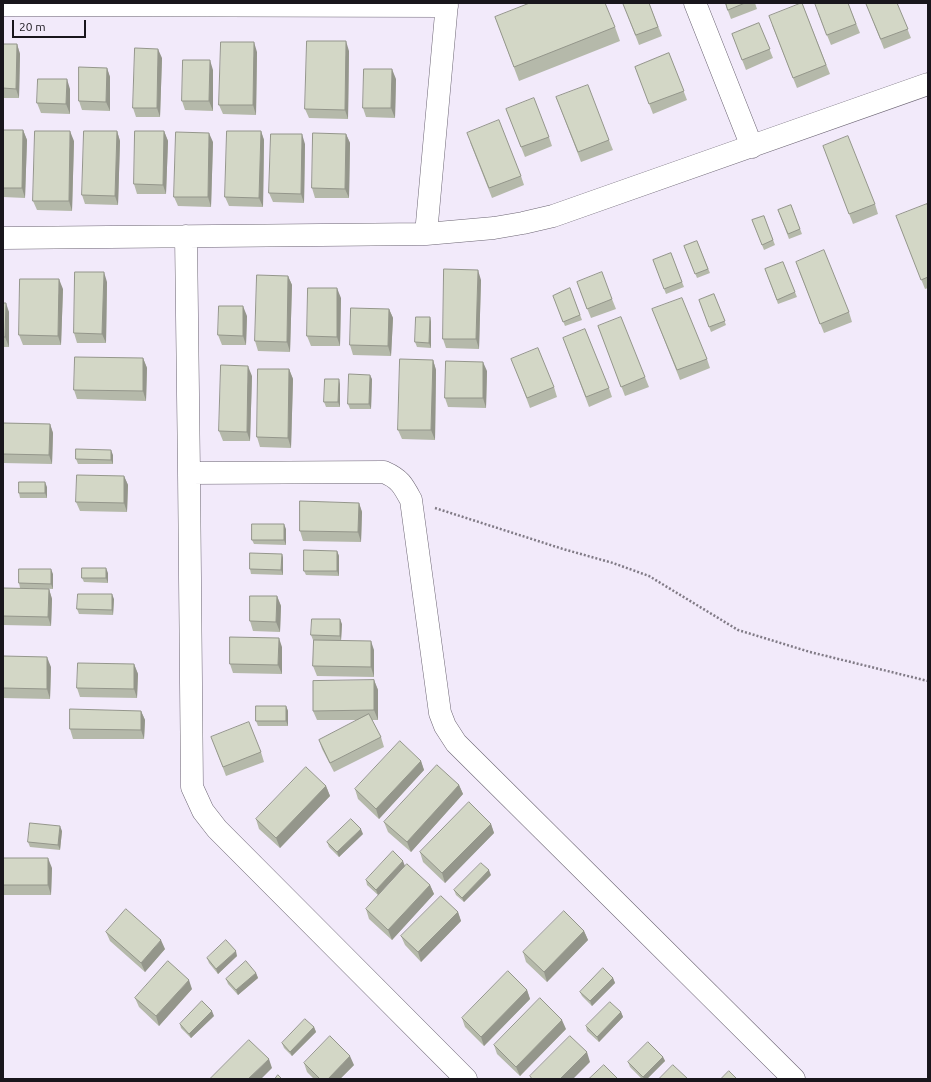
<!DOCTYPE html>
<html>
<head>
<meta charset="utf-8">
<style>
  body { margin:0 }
  #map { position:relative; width:931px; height:1082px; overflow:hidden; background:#f2eafa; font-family:Ubuntu,sans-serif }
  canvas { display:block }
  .frame { position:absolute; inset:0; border:4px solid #19161c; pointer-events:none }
  .scale { position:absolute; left:12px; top:20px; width:74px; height:18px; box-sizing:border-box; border:2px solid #19161c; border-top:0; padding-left:5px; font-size:12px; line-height:14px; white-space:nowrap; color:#19161c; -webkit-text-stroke:3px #f2eafa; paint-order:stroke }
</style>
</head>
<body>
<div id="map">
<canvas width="931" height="1082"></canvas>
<div class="frame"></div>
<div class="scale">20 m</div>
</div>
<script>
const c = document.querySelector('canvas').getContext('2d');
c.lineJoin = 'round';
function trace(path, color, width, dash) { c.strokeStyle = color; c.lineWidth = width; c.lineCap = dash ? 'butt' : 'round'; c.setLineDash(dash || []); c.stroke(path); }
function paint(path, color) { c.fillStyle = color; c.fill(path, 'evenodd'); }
const path = new Path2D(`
  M435,508l128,41 50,14 36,13 89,54 72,22 118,29`);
const minor = new Path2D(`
  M695,3l57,144
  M3,5l444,1
  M426,234l21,-231
  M186,236l3,237
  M3,238l423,-4 68,-6 29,-5 30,-7 375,-132
  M466,1079l-249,-250 -14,-18 -11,-24 -3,-314 195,-1c16,7 19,13 27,28l29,213 5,13 11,17 338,336`);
const wall = new Path2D(`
  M623,3h26l13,33 -23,9z
  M725,3h30l2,6 -26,10z
  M802,3l28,71 -33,14 -25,-63z
  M848,3l12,30 -29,12 -13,-32z
  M866,3h31l14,35 -27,11z
  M495,17l120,10 5,14 -101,40z
  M759,23l14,35 -27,12 -14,-36z
  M3,44h14l3,10 -1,44h-16z
  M349,51l-1,68 -39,-1 -4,-9z
  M257,52l-1,63 -33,-1 -4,-9z
  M669,53l18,47 -34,14 -18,-47z
  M162,58l-2,59h-24l-3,-9z
  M107,68l3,9v34l-28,-1 -3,-9z
  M213,70v41l-28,-1 -3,-9z
  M396,79l-1,39 -29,-1 -3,-9z
  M70,89v25l-29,-1 -4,-10z
  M556,97l53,43 4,10 -32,12z
  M506,109l43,28 3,9 -27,11z
  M3,130h20l4,10 -2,58 -22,-1z
  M117,131l3,10 -2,64 -33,-1 -3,-9z
  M164,131l4,10 -2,53h-29l-3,-10z
  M261,131l3,9 -1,67 -34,-1 -4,-9z
  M346,134l4,9 -1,55h-34l-3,-10z
  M74,141l-2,70 -35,-1 -4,-9z
  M213,142l-2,65 -33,-1 -4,-9z
  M470,142l51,34 3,9 -32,13z
  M305,144l-1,59 -31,-1 -4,-9z
  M823,146l52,58 3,10 -25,10z
  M791,205l11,29 -13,5 -11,-29z
  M928,207v81l-3,1 -25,-63z
  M764,216l11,29 -11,5 -12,-30z
  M697,241l13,32 -13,5 -13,-32z
  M671,253l13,34 -18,7 -13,-34z
  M783,262l14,35 -19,7 -13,-35z
  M799,271l50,41 3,10 -28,11z
  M288,276l4,9 -2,67 -32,-1 -3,-10z
  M481,280l-2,69 -33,-1 -3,-9z
  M107,282l-1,61h-29l-3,-10z
  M570,288l12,32 -17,6 -12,-30z
  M63,289l-2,56h-38l-4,-10z
  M580,291l32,8 4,10 -25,9z
  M714,294l12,31 -15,7 -12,-32z
  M341,298l-1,48h-29l-4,-10z
  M3,303l6,9v35h-6z
  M389,309l4,9 -2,38 -38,-1 -3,-10z
  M247,316l-1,29h-24l-4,-10z
  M430,317l1,5v26l-14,-1 -2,-5z
  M656,319l51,40 3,9 -30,12z
  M598,326l47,51 4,10 -24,9z
  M563,338l46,50 3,9 -23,10z
  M143,358l4,10 -1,33 -69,-2 -3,-9z
  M433,360l3,10 -1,70 -33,-1 -4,-9z
  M515,368l39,19 3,10 -27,11z
  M289,369l4,10 -2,69 -31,-1 -3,-10z
  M487,371l-1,37 -38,-1 -3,-9z
  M252,376l-2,65h-27l-4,-10z
  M372,379l-1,30h-21l-2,-5z
  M340,384v23h-14l-2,-5z
  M3,423l47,1 3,9 -1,31 -49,-1z
  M113,455v9h-35l-2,-5z
  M124,476l4,9 -1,27 -47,-1 -4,-9z
  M47,487v11h-27l-1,-5z
  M359,503l3,9 -1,30 -58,-1 -3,-10z
  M286,529v16l-32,-1 -2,-4z
  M337,551l2,5v20l-33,-1 -2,-4z
  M282,554l1,4v17l-32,-1 -1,-5z
  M108,573v10l-24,-1 -2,-4z
  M53,574v15l-33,-1 -1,-5z
  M3,588l46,1 3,10 -1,27 -48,-1z
  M277,596l4,10 -1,26 -27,-1 -3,-10z
  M114,599l-1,16 -34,-1 -2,-5z
  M342,624l-1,16 33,10v27l-57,-1 -4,-10 1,-26h-1l-2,-5z
  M282,647v27l-49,-1 -3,-9z
  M3,656l48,11 -1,32 -47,-1z
  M134,664l4,10 -1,24 -57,-1 -3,-9z
  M374,680l4,10v30h-6l9,17 3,10 -50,25 -12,-23 -3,-9 39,-20h-41l-4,-9z
  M286,706l2,5v15h-30l-2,-5z
  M141,711l4,9 -1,19h-71l-3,-10z
  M215,747l46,5 3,10 -38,14z
  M421,761l3,9 -45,49 -21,-20 -3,-10z
  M459,785l4,9 -52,58 -23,-20 -4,-10z
  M326,786l4,10 -50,52 -21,-19 -3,-10z
  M491,824l3,9 -49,50 -22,-21 -3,-10z
  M62,831l-2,19 -30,-3 -2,-5z
  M363,834l-24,23 -10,-10 -2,-5z
  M3,858l49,10 -1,27h-48z
  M405,866l-27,29 -11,-10 -1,-5z
  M491,875l-27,27 -8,-7 -2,-5z
  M430,885l4,9 -42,46 -23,-21 -3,-10z
  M458,912l3,9 -40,41 -16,-17 -4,-9z
  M584,931l4,9 -41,42 -21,-20 -3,-10z
  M106,932l59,17 -20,23 -35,-31z
  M237,956l-19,18 -9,-11 -2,-5z
  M256,973l2,5 -20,17 -10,-11 -2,-5z
  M613,978l2,5 -23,23 -10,-10 -2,-4z
  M192,989l-33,37 -20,-19 -4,-9z
  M527,990l3,9 -46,47 -19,-19 -3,-9z
  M621,1012l2,5 -24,25 -12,-11 -1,-5z
  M214,1016l-23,22 -10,-10 -1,-4z
  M314,1027l2,5 -24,24 -8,-8 -2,-5z
  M566,1029l-46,47 -23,-22 -3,-9z
  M663,1057l2,4 -18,18h-5l-12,-12 -2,-5z
  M304,1063l50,2 -14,14h-26l-7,-7z`);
const shadedWall = new Path2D(`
  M346,41l3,10 -1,68 -3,-9z
  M254,42l3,10 -1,63 -3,-10z
  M17,44l3,10 -1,44 -3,-9z
  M158,49l4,9 -2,59 -3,-9z
  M210,60l3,10v41l-4,-10z
  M107,68l3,9v34l-4,-9z
  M392,69l4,10 -1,39 -4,-10z
  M67,79l3,10v25l-4,-10z
  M23,130l4,10 -2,58 -3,-10z
  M70,131l4,10 -2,70 -3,-10z
  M117,131l3,10 -2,64 -3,-9z
  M164,131l4,10 -2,53 -3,-9z
  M261,131l3,9 -1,67 -4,-9z
  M209,133l4,9 -2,65 -3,-10z
  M302,134l3,10 -1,59 -3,-9z
  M346,134l4,9 -1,55 -4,-9z
  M478,270l3,10 -2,69 -3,-10z
  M104,272l3,10 -1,61 -4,-9z
  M288,276l4,9 -2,67 -3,-10z
  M59,279l4,10 -2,56 -3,-9z
  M337,288l4,10 -1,48 -3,-9z
  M6,303l3,9v35l-4,-10z
  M243,306l4,10 -1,29 -3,-9z
  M389,309l4,9 -2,38 -3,-10z
  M430,317l1,5v26l-2,-5z
  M143,358l4,10 -1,33 -3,-10z
  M433,360l3,10 -1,70 -4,-10z
  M483,362l4,9 -1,37 -3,-10z
  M248,366l4,10 -2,65 -3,-9z
  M289,369l4,10 -2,69 -3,-10z
  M370,375l2,4 -1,30 -2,-5z
  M339,379l1,5v23l-2,-5z
  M50,424l3,9 -1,31 -3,-9z
  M111,450l2,5v9l-2,-4z
  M124,476l4,9 -1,27 -3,-9z
  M45,482l2,5v11l-2,-5z
  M359,503l3,9 -1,30 -3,-10z
  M284,524l2,5v16l-2,-5z
  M337,551l2,5v20l-2,-5z
  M282,554l1,4v17l-2,-5z
  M106,568l2,5v10l-2,-5z
  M51,569l2,5v15l-2,-5z
  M49,589l3,10 -1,27 -3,-9z
  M112,594l2,5 -1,16 -1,-5z
  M277,596l4,10 -1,26 -4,-10z
  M340,619l2,5 -1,17 -1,-5z
  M279,638l3,9v27l-4,-9z
  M371,641l3,9v27l-3,-10z
  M47,657l4,10 -1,32 -3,-10z
  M134,664l4,10 -1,24 -3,-9z
  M374,680l4,10v30l-4,-10z
  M286,706l2,5v15l-2,-5z
  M141,711l4,9 -1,19 -3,-9z
  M421,761l3,9 -45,49 -3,-10z
  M459,785l4,9 -52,58 -4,-10z
  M326,786l4,10 -50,52 -4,-10z
  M491,824l3,9 -49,50 -3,-10z
  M60,826l2,5 -2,19 -2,-5z
  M361,829l2,5 -24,23 -2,-5z
  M48,858l4,10 -1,27 -3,-10z
  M403,861l2,5 -27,29 -2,-5z
  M489,870l2,5 -27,27 -2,-4z
  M430,885l4,9 -42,46 -4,-10z
  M458,912l3,9 -40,41 -3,-10z
  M584,931l4,9 -41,42 -3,-10z
  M161,940l4,9 -20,23 -4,-9z
  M236,951l1,5 -19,18 -2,-5z
  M256,973l2,5 -20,17 -2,-5z
  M613,978l2,5 -23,23 -2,-5z
  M189,980l3,9 -33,37 -3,-10z
  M527,990l3,9 -46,47 -3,-9z
  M212,1011l2,5 -23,22 -2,-4z
  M621,1012l2,5 -24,25 -2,-5z
  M562,1020l4,9 -46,47 -4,-9z
  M314,1027l2,5 -24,24 -2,-4z
  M587,1052l3,10 -17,17h-13z
  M350,1056l4,9 -14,14h-12z
  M663,1057l2,4 -18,18h-3l-1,-2z
  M269,1059l3,9 -11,11h-13z`);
const building = new Path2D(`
  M530,3h75l10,24 -101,40 -19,-50z
  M623,3h26l9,24 -22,8z
  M726,3h19l-17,7z
  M802,3l24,62 -33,13 -24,-62z
  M815,3h33l8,21 -29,11z
  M866,3h31l11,26 -27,10z
  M759,23l11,26 -28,11 -10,-26z
  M307,41h39l-1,69 -40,-1z
  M221,42h33l-1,63h-34z
  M3,44h14l-1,45 -13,-1z
  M135,48l23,1 -1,59h-24z
  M669,53l15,38 -35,13 -14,-37z
  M183,60h27l-1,41h-27z
  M79,67l28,1 -1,34 -27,-1z
  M364,69h28l-1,39h-28z
  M38,79h29l-1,25 -29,-1z
  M588,85l21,55 -31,12 -22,-55z
  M534,98l15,39 -28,10 -15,-38z
  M499,120l22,56 -32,12 -22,-55z
  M3,130h20l-1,58h-19z
  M35,131h35l-1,70h-36z
  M84,131h33l-2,65 -33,-1z
  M135,131h29l-1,54 -29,-1z
  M227,131h34l-2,67 -34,-1z
  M176,132l33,1 -1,64h-34z
  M313,133l33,1 -1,55 -33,-1z
  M271,134h31l-1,60 -32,-1z
  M848,136l27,68 -26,10 -26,-68z
  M927,204l1,3v70l-7,3 -25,-64z
  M791,205l9,24 -12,5 -10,-24z
  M764,216l9,24 -11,5 -10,-25z
  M697,241l11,28 -13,5 -11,-28z
  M824,250l25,62 -29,12 -24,-62z
  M671,253l11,29 -18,7 -11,-29z
  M783,262l12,30 -18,8 -12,-31z
  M444,269l34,1 -2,69h-33z
  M75,272h29l-2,62 -28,-1z
  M602,272l10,27 -25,10 -10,-27z
  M257,275l31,1 -1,66 -32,-1z
  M20,279h39l-1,57 -39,-1z
  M308,288h29v49l-30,-1z
  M570,288l10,27 -17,7 -10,-26z
  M714,294l11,27 -16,6 -10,-27z
  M682,298l25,61 -30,11 -25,-61z
  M3,303h3l-1,34h-2z
  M219,306h24v30l-25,-1z
  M351,308l38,1 -1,37 -38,-1z
  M416,317h14l-1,26 -14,-1z
  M621,317l24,60 -24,10 -23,-61z
  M585,329l24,59 -23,9 -23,-59z
  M538,348l16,39 -27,11 -16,-39z
  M75,357l68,1v33l-69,-1z
  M400,359l33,1 -2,70h-33z
  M446,361l37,1v36h-38z
  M221,365l27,1 -1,66 -28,-1z
  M258,369h31l-1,69 -31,-1z
  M349,374l21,1 -1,29h-21z
  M325,379h14l-1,23h-14z
  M3,423l47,1 -1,31 -46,-1z
  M76,449l35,1v10l-35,-1z
  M77,475l47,1v27l-48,-1z
  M19,482h26v11h-26z
  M300,501l59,2 -1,29 -58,-1z
  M252,524h32v16h-32z
  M304,550l33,1v20h-33z
  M250,553l32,1 -1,16 -31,-1z
  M82,568h24v10h-24z
  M19,569h32v15l-32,-1z
  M3,588l46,1 -1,28 -45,-1z
  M78,594h34v16l-35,-1z
  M250,596h27l-1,26 -26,-1z
  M312,619h28v17l-29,-1z
  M230,637l49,1 -1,27 -48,-1z
  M314,640l57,1v26l-58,-1z
  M3,656l44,1v32l-44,-1z
  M78,663l56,1v25l-57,-1z
  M374,680v30l-61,1v-30z
  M256,706h30v15h-30z
  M70,709l71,2v19l-71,-1z
  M369,714l12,23 -51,26 -11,-23z
  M249,722l12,30 -38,15 -12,-30z
  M400,741l21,20 -45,48 -21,-20z
  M437,765l22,20 -52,57 -23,-20z
  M306,767l20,19 -50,52 -20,-19z
  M469,802l22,22 -49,49 -22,-21z
  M351,819l10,10 -24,23 -10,-10z
  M30,823l30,3 -2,19 -30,-3z
  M393,851l10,10 -27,29 -10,-10z
  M3,858h45v27h-45z
  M481,863l8,7 -27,28 -8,-8z
  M407,864l23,21 -42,45 -22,-21z
  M441,896l17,16 -40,40 -17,-16z
  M126,909l35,31 -20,23 -35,-31z
  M564,911l20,20 -40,41 -21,-20z
  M226,940l10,11 -20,18 -9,-11z
  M168,961l21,19 -33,36 -21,-18z
  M246,961l10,12 -20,17 -10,-11z
  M603,968l10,10 -23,23 -10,-9z
  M508,971l19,19 -46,47 -19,-19z
  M540,998l22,22 -46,47 -22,-22z
  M202,1001l10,10 -23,23 -9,-10z
  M610,1002l11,10 -24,25 -11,-11z
  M305,1019l9,8 -24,25 -8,-9z
  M330,1036l20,20 -22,23h-8l-16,-16z
  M570,1036l17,16 -27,27h-28l-2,-3z
  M249,1040l20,19 -21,20h-38z
  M648,1042l15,15 -20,20 -15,-15z
  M604,1065l14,14h-29z
  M673,1065l15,14h-29z
  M729,1071l8,8h-16z
  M278,1075l4,4h-7z`);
trace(minor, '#6c6573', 23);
trace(path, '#817b86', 2.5, [2, 2]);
trace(minor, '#fff', 22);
paint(wall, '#b5b9aa');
paint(shadedWall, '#94968b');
paint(building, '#d3d7c6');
trace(building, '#94968b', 1);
</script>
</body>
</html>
